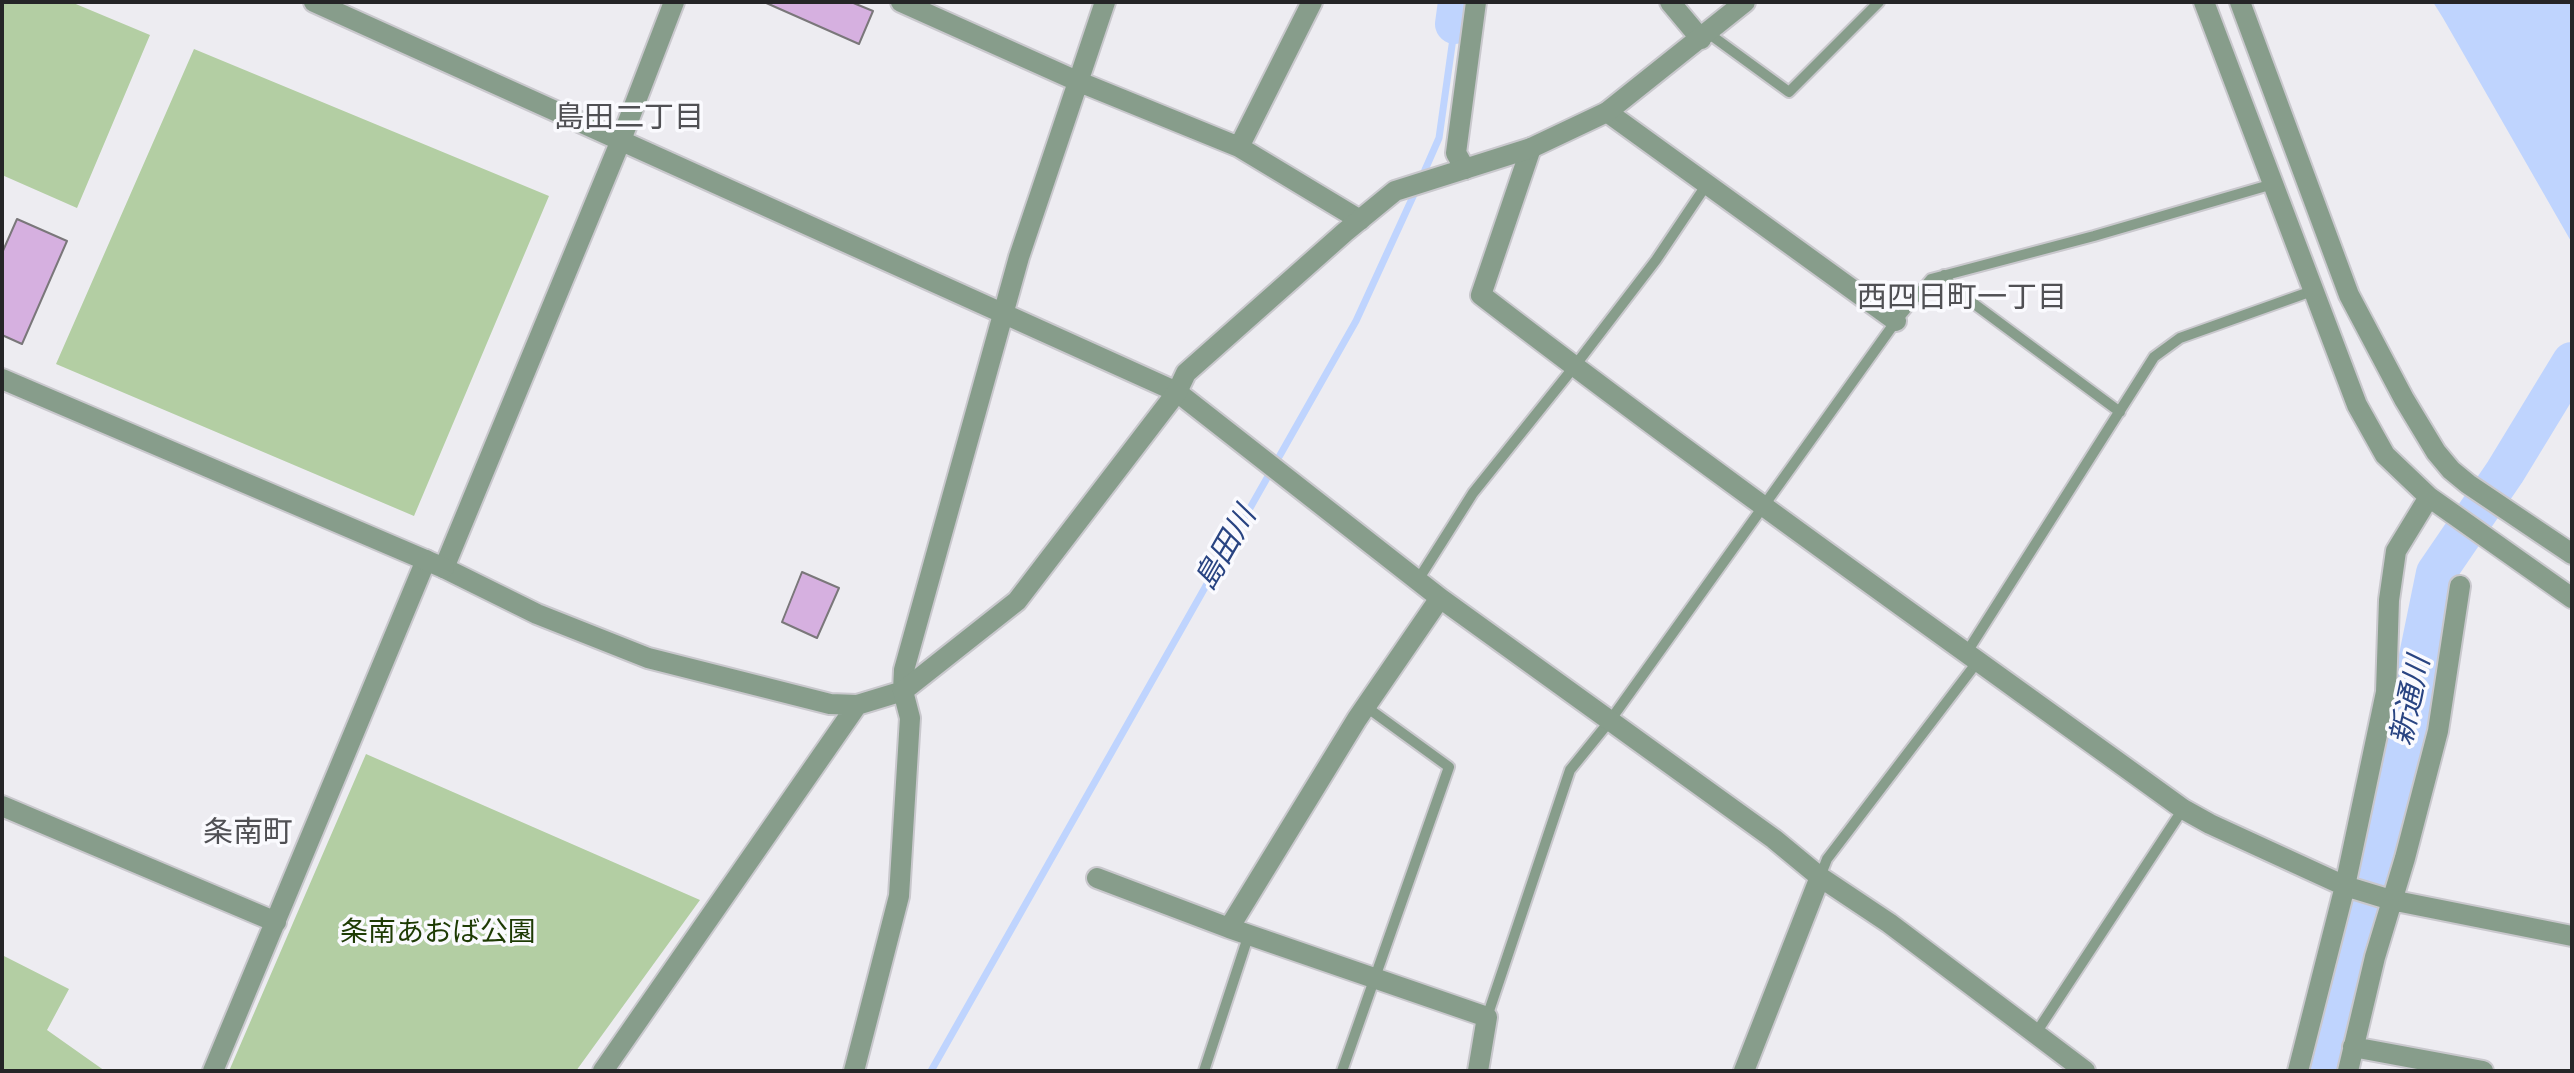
<!DOCTYPE html>
<html>
<head>
<meta charset="utf-8">
<style>
  body { margin:0 }
  #map { position:relative; width:2574px; height:1073px; overflow:hidden; background:#edecf1; font-family:"Varela Round",sans-serif }
  canvas { display:block }
  .frame { position:absolute; inset:0; border:4px solid #252527; pointer-events:none }
</style>
</head>
<body>
<div id="map">
<canvas width="2574" height="1073"></canvas>
<div class="frame"></div>
</div>
<script>
const c = document.querySelector('canvas').getContext('2d');
c.lineJoin = 'round';
function paint(path, color) { c.fillStyle = color; c.fill(path, 'evenodd'); }
function trace(path, color, width, dash) { c.strokeStyle = color; c.lineWidth = width; c.lineCap = dash ? 'butt' : 'round'; c.setLineDash(dash || []); c.stroke(path); }
function label(font, color, halo, rows, align = 'center') {
  c.font = font + ' "Varela Round","Noto Sans JP",sans-serif'; c.lineWidth = 7; c.setLineDash([]); c.textBaseline = 'middle'; c.strokeStyle = halo; c.fillStyle = color; for (const [text, x, y, turn = 0] of rows) {
    c.save(); c.translate(x, y); c.rotate((+turn || 0) * Math.PI / 180); c.textAlign = isNaN(turn) ? turn : align; if (halo) c.strokeText(text, 0, 0); c.fillText(text, 0, 0); c.restore();
  }
}
const green = new Path2D(`
  M2,2h69l79,33 -73,173 -75,-33z
  M194,49l355,147 -135,320 -358,-152z
  M366,754l334,146 -124,171h-347z
  M2,955l67,34 -22,41 58,41h-103z`);
const water = new Path2D(`
  M2433,2h139v241l-129,-225z`);
const stream = new Path2D(`
  M1421,179l18,-41 16,-114
  M931,1071l425,-750 60,-131`);
const river = new Path2D(`
  M1455,24l3,-22
  M2323,1071l87,-354 8,-56 18,-88 69,-101 67,-110`);
const building = new Path2D(`
  M764,2h87l22,9 -14,33z
  M17,219l50,22 -45,103 -20,-9v-82z
  M802,572l37,16 -22,50 -35,-16z`);
const service = new Path2D(`
  M1708,33l81,59 90,-90
  M1944,275l10,14 166,123
  M1418,580l55,-87 101,-126 82,-107 51,-76
  M1967,652l187,-295 26,-19 135,-48
  M1820,877l7,-18 151,-198
  M1487,1017l83,-247 39,-48 287,-401 35,-42 163,-43 179,-52
  M2036,1033l147,-224
  M1204,1071l45,-137
  M1342,1071l107,-304 -84,-61`);
const minor = new Path2D(`
  M314,2l863,390 263,206 334,241 46,38 69,46 196,148
  M674,2l-53,138 -177,428 93,46 111,44 182,46 27,1 46,-14 1,-21 115,-413 86,-255
  M901,2l176,79 162,66 121,73
  M1670,2l31,37
  M2204,2l153,403 28,50 44,42 143,101
  M1607,112l289,209
  M1239,147l73,-145
  M1531,148l-50,147c230,177 467,344 702,514l27,15 135,62 46,14 181,36
  M1465,169l-9,-16 20,-151
  M2,806l274,116
  M1097,878l132,50 258,89 -9,54
  M1229,928l128,-209 83,-121
  M2353,1047l130,24
  M213,1071l213,-511
  M603,1071l254,-366
  M1744,1071l76,-194
  M2298,1071l47,-185 41,-194 3,-92 7,-49 33,-54
  M2348,1071l27,-114 30,-99 33,-127 22,-145`);
const tertiary = new Path2D(`
  M2240,2l109,293 55,104 32,53 15,18 17,14 104,70
  M2,379l442,189
  M854,1071l45,-175 11,-178 -7,-27 114,-90 160,-209 9,-19 159,-141 50,-41 136,-43 76,-36 138,-110`);
const parkNames = [
  ["条南あおば公園",438,934]
];
const neighbourhoodNames = [
  ["島田二丁目",629,119],
  ["西四日町一丁目",1962,299],
  ["条南町",248,834]
];
const waterNames = [
  ["島田川",1227,549,-60],
  ["新通川",2412,701,-78]
];
paint(green, '#b3cea3');
paint(water, '#bfd4fe');
trace(stream, '#bfd4fe', 7);
trace(river, '#bfd4fe', 40);
paint(building, '#d6b0e0');
trace(building, '#7a777a', 2);
trace(service, '#c9c8cd', 14);
trace(minor, '#c9c8cd', 24);
trace(tertiary, '#c9c8cd', 24);
trace(service, '#879d8b', 10);
trace(minor, '#879d8b', 20);
trace(tertiary, '#879d8b', 20);
label('28px', '#1e3b04', '#fafafe', parkNames);
label('30px', '#505054', '#fafafe', neighbourhoodNames);
label('italic 30px', '#294482', '#fafafe', waterNames);
</script>
</body>
</html>
